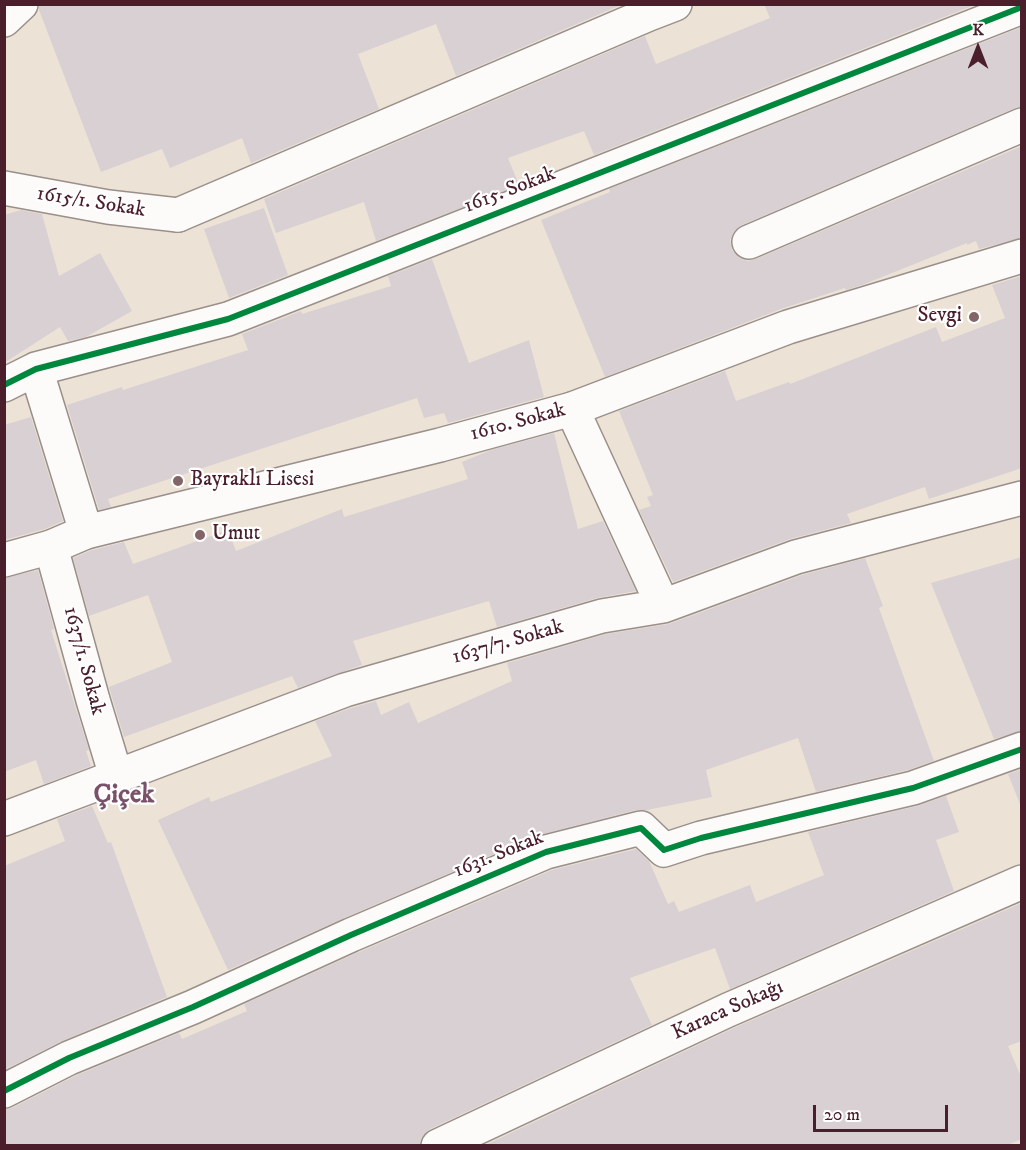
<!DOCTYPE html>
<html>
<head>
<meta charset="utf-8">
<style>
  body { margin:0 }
  #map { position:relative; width:1026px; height:1150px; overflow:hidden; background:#ece3d6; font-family:"IM FELL DW Pica",serif }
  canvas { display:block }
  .frame { position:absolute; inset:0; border:6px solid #4a1f2b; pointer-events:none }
  .north { position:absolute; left:948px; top:18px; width:60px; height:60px; -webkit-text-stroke:4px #fff; paint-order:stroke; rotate:0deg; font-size:16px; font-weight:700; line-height:24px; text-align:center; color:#4a1f2b }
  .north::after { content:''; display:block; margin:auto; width:21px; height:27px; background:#4a1f2b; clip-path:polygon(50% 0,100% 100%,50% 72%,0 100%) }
  .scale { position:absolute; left:813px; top:1105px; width:135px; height:27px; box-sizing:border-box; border:3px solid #4a1f2b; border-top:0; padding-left:8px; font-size:18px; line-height:21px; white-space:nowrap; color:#4a1f2b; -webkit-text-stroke:4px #fff; paint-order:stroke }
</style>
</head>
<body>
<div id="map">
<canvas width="1026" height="1150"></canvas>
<div class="frame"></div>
<div class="north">K</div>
<div class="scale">20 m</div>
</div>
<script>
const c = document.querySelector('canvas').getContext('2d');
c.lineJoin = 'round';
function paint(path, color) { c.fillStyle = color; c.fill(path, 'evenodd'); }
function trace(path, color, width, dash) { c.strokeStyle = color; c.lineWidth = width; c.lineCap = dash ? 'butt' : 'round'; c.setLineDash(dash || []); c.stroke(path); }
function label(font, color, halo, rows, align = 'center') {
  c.font = font + ' "IM FELL DW Pica",serif'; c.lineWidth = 4.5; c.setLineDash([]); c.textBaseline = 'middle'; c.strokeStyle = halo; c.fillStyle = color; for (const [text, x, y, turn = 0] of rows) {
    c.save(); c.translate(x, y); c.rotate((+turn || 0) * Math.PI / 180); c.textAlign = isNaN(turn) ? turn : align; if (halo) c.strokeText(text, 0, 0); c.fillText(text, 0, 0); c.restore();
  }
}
const building = new Path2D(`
  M39,4h584l-167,72 -20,-52 -78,30 21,55 -128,54 -9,-25 -72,30 -8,-19 -61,23 -62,-162z
  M764,4h213l-383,151 -10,-24 -76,27 11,27 -143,56 -12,-39 -88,31 -12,-34 381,-163 11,28 114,-46z
  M1022,27v80l-7,1 -273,117 -8,6 -4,9 2,10 6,7 9,4 9,-2 266,-113v92l-43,11 -3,-8 -9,4v-2l-105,42 -16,5 -1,-2 -64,21 -176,68 -64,-157 69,-28 -1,-3z
  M264,208l24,67 -59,23 -25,-69z
  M21,210l21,4 17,62 41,-23 32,58 -46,26 -18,4 -8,-14 -56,36v-148z
  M432,259l37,104 60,-23 15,57 -96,26 -4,-10 -20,5 -7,-20 -309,101 3,8 -12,3 -32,-105 55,-18 1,3 125,-40 -6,-16 59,-23 1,3 89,-28 -3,-10z
  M1022,276v192l-93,31 -4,-12 -78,27 4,9 -61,16 -117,43 -34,-72 12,-4 -4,-9 6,-2 -34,-84 106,-40 11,30 53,-19 1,2 146,-57 6,15 63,-24 -13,-33z
  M31,417l32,104 -18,8 -41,11v-115z
  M554,433l24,96 25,-8 33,70 -39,7 -100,29 -8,-26 -136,40 9,24 -64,23 -6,-12 -168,61 -15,-50 63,-25 -24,-67 -59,21 -16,-58 19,-8 32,-8 9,22 95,-34 8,21 106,-42 2,8 124,-38 -6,-17 29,-12z
  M1022,557v174l-28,8 -63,-156z
  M865,558l18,48 -4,2 55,153 -26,9 -92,22 -18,-54 -92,32 6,27 -65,13h-11l-97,25 -195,83 -116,52 -70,-150 51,-23 2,5 121,-46 -17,-35 36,-13 25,-7 5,14 28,-13 9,21 94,-42 -5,-18 99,-29 63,-10 133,-49z
  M38,570l16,59 -3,1 38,120 -3,1 5,15 -47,18 -8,-24 -32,12v-194z
  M1022,769v35h-2l-12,-30z
  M946,796l13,36 -23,8 18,51 -224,98 -15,-41 -85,30 22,47 -222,104 -8,7 -3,10h-415v-37l8,-1 65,-33 102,-42 3,6 65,-28 -3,-7 115,-52 193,-82 84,-21 13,12 19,43 6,-3 5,11 71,-27 6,17 68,-27 -16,-43 109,-26z
  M92,806l16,37 3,-1 56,155 -105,44 -58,29v-204l61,-25 -8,-22z
  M1022,903v138l-14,5 14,33v60l-17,7h-522l253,-119z`);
const street = new Path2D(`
  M4,20l17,-16
  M178,215l471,-201 26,-10
  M749,242l273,-117
  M36,369l50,163
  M4,385l32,-16 192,-50 794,-312
  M572,409l91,197
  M51,547l42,153 23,76
  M4,819l341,-129 257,-74 61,-10 133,-49 226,-59
  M4,1091l65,-33 124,-51 158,-72 195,-83 95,-24 23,22 37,-12 212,-50 109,-39
  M438,1146l290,-136 294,-128`);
const secondary = new Path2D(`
  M4,188l104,19 70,8
  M4,560l47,-13 35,-15 354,-87 132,-36 216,-82 234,-71`);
const cycleway = new Path2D(`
  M4,385l32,-16 192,-50 794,-312
  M4,1091l65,-33 124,-51 158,-72 195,-83 95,-24 23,22 37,-12 212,-50 109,-39`);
const markers = [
  [974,317,6,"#836467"],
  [178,481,6,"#836467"],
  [200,535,6,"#836467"]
];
const streetNames = [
  ["1615. Sokak",510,191,-21],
  ["1615/1. Sokak",91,203,9],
  ["1610. Sokak",518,423,-15],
  ["1637/7. Sokak",508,643,-16],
  ["1637/1. Sokak",83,661,75],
  ["1631. Sokak",499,855,-22],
  ["Karaca Sokağı",728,1011,-24]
];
const poiNames = [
  ["Sevgi",962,317,"right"],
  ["Bayraklı Lisesi",190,481],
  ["Umut",212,535]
];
const districtNames = [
  ["Çiçek",124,796]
];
paint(building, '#d9d0d3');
trace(street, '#9a8f8a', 36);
trace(secondary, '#9a8f8a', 36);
trace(street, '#fcfbf9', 33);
trace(secondary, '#fcfbf9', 33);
trace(cycleway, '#00873e', 6);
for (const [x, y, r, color] of markers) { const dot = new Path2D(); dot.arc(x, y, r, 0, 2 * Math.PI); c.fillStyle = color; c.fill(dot); trace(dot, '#fff', 2); }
label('21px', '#4a1f2b', '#fff', streetNames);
label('21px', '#4a1f2b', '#fff', poiNames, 'left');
label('bold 27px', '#79526a', '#fff', districtNames);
</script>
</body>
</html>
